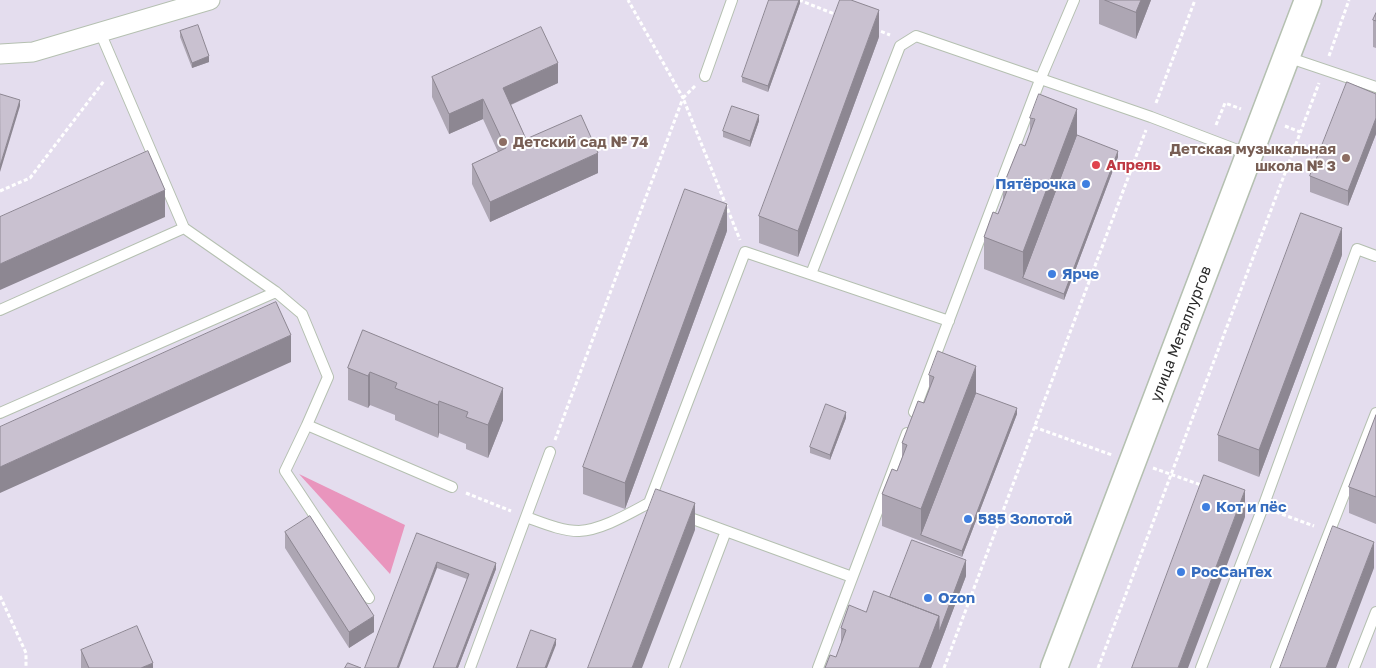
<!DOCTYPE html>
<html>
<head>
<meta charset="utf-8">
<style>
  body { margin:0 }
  canvas { display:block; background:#e4ddee }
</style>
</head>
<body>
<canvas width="1376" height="668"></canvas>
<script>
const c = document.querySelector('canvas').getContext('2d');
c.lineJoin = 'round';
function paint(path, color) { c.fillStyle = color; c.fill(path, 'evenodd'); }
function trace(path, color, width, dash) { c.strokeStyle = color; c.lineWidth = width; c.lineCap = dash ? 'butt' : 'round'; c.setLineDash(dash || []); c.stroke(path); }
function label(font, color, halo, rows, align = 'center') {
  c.font = font + ' "Golos Text",sans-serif'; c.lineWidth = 4; c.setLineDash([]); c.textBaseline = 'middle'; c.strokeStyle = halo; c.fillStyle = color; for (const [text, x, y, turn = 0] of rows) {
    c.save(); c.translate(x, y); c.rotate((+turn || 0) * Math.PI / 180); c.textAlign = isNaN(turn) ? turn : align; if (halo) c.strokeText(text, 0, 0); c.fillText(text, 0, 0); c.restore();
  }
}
const green = new Path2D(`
  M299,474l106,51 -15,49z`);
const path = new Path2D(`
  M799,0l38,15
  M875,29l15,6
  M1329,56l20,-56
  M695,86l-12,12 57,142
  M1156,103l39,-103
  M1216,125l9,-22 16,6
  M1285,126l15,6
  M0,191l30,-13 74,-97
  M1034,427l78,28
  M555,440l128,-342 -55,-98
  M1153,468l51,18
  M466,493l45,18
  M1276,512l38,14
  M0,596l26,57v15
  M944,668l202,-538
  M1098,668l221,-585`);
const lane = new Path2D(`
  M100,32l84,196 92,64 26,22 26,63 -21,48 145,62
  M1287,57l89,30
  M705,76l27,-76
  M811,274l89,-228 16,-10 235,81 97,37
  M0,310l184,-82
  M914,412l126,-332 34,-80
  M0,413l276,-121
  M307,425l-22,46 84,127
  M682,515l170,62
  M526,517c17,6 35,14 53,14 23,-1 51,-18 70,-28l96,-251 204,69
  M470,668l80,-216
  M674,668l52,-137
  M818,668l89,-235
  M1201,668l62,-161 94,-258 19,7
  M1276,668l100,-255
  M1354,668l22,-56`);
const street = new Path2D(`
  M0,54l33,-2 177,-52`);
const secondary = new Path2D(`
  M1054,668l254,-668`);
const wall = new Path2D(`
  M800,0v3l-32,89 -26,-10v-5z
  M1099,0h52l-15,39 -37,-15z
  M1376,13v35l-3,-1v-27z
  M180,31l29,31 -17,6 -12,-31z
  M879,37l-81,220 -39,-14v-27z
  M432,77l126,6 -47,22 15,34 72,34 -108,49 -18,-38v-20l26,-12 -15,-33 -34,15 -17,-37z
  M1376,94v40l-28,72 -38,-14v-16z
  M1030,118l47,17 41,22 -54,143 -80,-31v-32l14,-23 5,-14v-14l22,-40 5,-13z
  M759,121l-9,26 -27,-10v-6z
  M727,231l-102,278 -42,-15v-27z
  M1342,255l-83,222 -41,-16v-26z
  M363,330l140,90 -15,38 -22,-9v-5l-27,-11 -1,5 -43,-18v-5l-25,-10 -2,3 -20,-8v-32z
  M929,375l47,18 41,21 -55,143 -80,-31v-32l15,-23 5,-13v-15l22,-40 5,-14z
  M1376,415v109l-27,-11v-26z
  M846,418l-16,42 -20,-7v-6z
  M285,532l89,100 -25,16 -64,-100z
  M417,533l79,36 -38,99h-25l34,-89 -30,-11z
  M966,576l-35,92h-106l11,-11 5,-14v-15l49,-31z
  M81,650l72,18h-72z`);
const shadedWall = new Path2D(`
  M799,0h1v3l-32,89v-6z
  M1141,0h10l-15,39v-27z
  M879,10v27l-81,220v-26z
  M209,56v6l-17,6v-5z
  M558,63v20l-55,25v-20z
  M483,99v20l-34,15v-20z
  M20,100v6l-20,66v-6z
  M1077,109v32l-54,137v-26z
  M759,115v6l-9,26v-6z
  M1376,118v16l-28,72v-15z
  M1118,151v6l-54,143v-6z
  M598,153v20l-108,49v-20z
  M165,190v27l-165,73v-26z
  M727,204v27l-102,278v-26z
  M1342,228v27l-83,222v-27z
  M291,335v27l-291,131v-26z
  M976,366v32l-55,137v6v-32z
  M370,372v33l-2,3v-32z
  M503,388v32l-15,38v-33z
  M439,401v32l-1,5v-33z
  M1017,408v6l-55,143v-6z
  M846,412v6l-16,42v-5z
  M1245,490v27l-57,151h-10z
  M695,503v27l-53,138h-10z
  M1374,542v26l-38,100h-10z
  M966,560v16l-35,92h-12l20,-52z
  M437,562v6l-38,100h-2z
  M496,563v6l-38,99h-2z
  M374,616v16l-25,16v-16z
  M556,639v6l-9,23h-2z
  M153,663v5h-12z`);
const building = new Path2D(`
  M769,0h30l-31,86 -26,-9z
  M840,0h11l28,10 -81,221 -39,-15z
  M1105,0h36l-5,12z
  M1376,13v8l-3,-1z
  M198,25l11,31 -17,7 -12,-32z
  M541,27l17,36 -55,25 23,51 55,-24 17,38 -108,49 -18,-38 34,-16 -23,-49 -34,15 -17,-37z
  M1347,82l29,12v24l-28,73 -38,-15z
  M0,94l20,6 -20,66z
  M1039,94l38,15 -54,143 -39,-15 9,-25 5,2 10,-26 -5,-2 17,-42 5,2 10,-27 -5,-1z
  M732,106l27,9 -9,26 -27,-10z
  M1077,135l41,16 -54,143 -41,-16z
  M148,151l17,39 -165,74v-47z
  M685,189l42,15 -102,279 -42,-16z
  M1301,213l41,15 -83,222 -41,-15z
  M276,302l15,33 -291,132v-40z
  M363,330l140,58 -15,37 -22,-8 2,-5 -29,-11 -1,4 -43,-17 2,-5 -27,-11 -2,4 -20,-8z
  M938,351l38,15 -55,143 -39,-15 10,-25 5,2 10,-26 -5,-2 16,-42 6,2 10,-26 -5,-2z
  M976,393l41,15 -55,143 -41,-16z
  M826,404l20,8 -16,43 -20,-8z
  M1376,415v82l-27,-10z
  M1204,475l41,15 -67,178h-46z
  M656,489l39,14 -63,165h-44z
  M310,516l64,100 -25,16 -64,-100z
  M1333,526l41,16 -48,126h-46z
  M417,533l79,30 -40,105h-23l36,-94 -32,-12 -40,106h-32z
  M912,540l54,20 -27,72v-16l-49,-19z
  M874,591l65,25 -20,52h-94l5,-13 6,2 10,-27 -5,-2 8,-23 17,7z
  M137,626l16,37 -12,5h-52l-8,-18z
  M531,630l25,9 -11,29h-28z
  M348,663l13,5h-16z`);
const markers = [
  [503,142,5,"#8d6e63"],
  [1346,158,5,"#8d6e63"],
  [1096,165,5,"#e0444e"],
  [1086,184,5,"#3f7fe0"],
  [1052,274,5,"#3f7fe0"],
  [1206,507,5,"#3f7fe0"],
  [968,519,5,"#3f7fe0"],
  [1181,572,5,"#3f7fe0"],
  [928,598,5,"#3f7fe0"]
];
const educationNames = [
  ["Детский сад № 74",513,142],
  ["Детская музыкальная",1336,149,"right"],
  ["школа № 3",1336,166,"right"]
];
const healthNames = [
  ["Апрель",1106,165]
];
const shopNames = [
  ["Пятёрочка",1076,184,"right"],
  ["Ярче",1062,274],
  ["Кот и пёс",1216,507],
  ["585 Золотой",978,519],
  ["РосСанТех",1191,572],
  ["Ozon",938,598]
];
const streetNames = [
  ["улица Металлургов",1181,334,-69]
];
paint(green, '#e995bd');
trace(lane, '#b5c0b1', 12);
trace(street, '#b5c0b1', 21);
trace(secondary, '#b5c0b1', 29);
trace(path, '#fff', 3, [4, 2.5]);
trace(lane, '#fff', 10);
trace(street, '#fff', 19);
trace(secondary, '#fff', 26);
paint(wall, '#ada6b3');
paint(shadedWall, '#8d8792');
paint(building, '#c9c1d0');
trace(building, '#8d8792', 1);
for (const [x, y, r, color] of markers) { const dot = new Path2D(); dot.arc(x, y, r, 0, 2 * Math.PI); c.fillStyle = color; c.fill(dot); trace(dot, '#fff', 2); }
label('bold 15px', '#785e54', '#fff', educationNames, 'left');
label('bold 15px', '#be3a42', '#fff', healthNames, 'left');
label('bold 15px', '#366cbe', '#fff', shopNames, 'left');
label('15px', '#2b2b2b', '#fff', streetNames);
</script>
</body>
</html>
